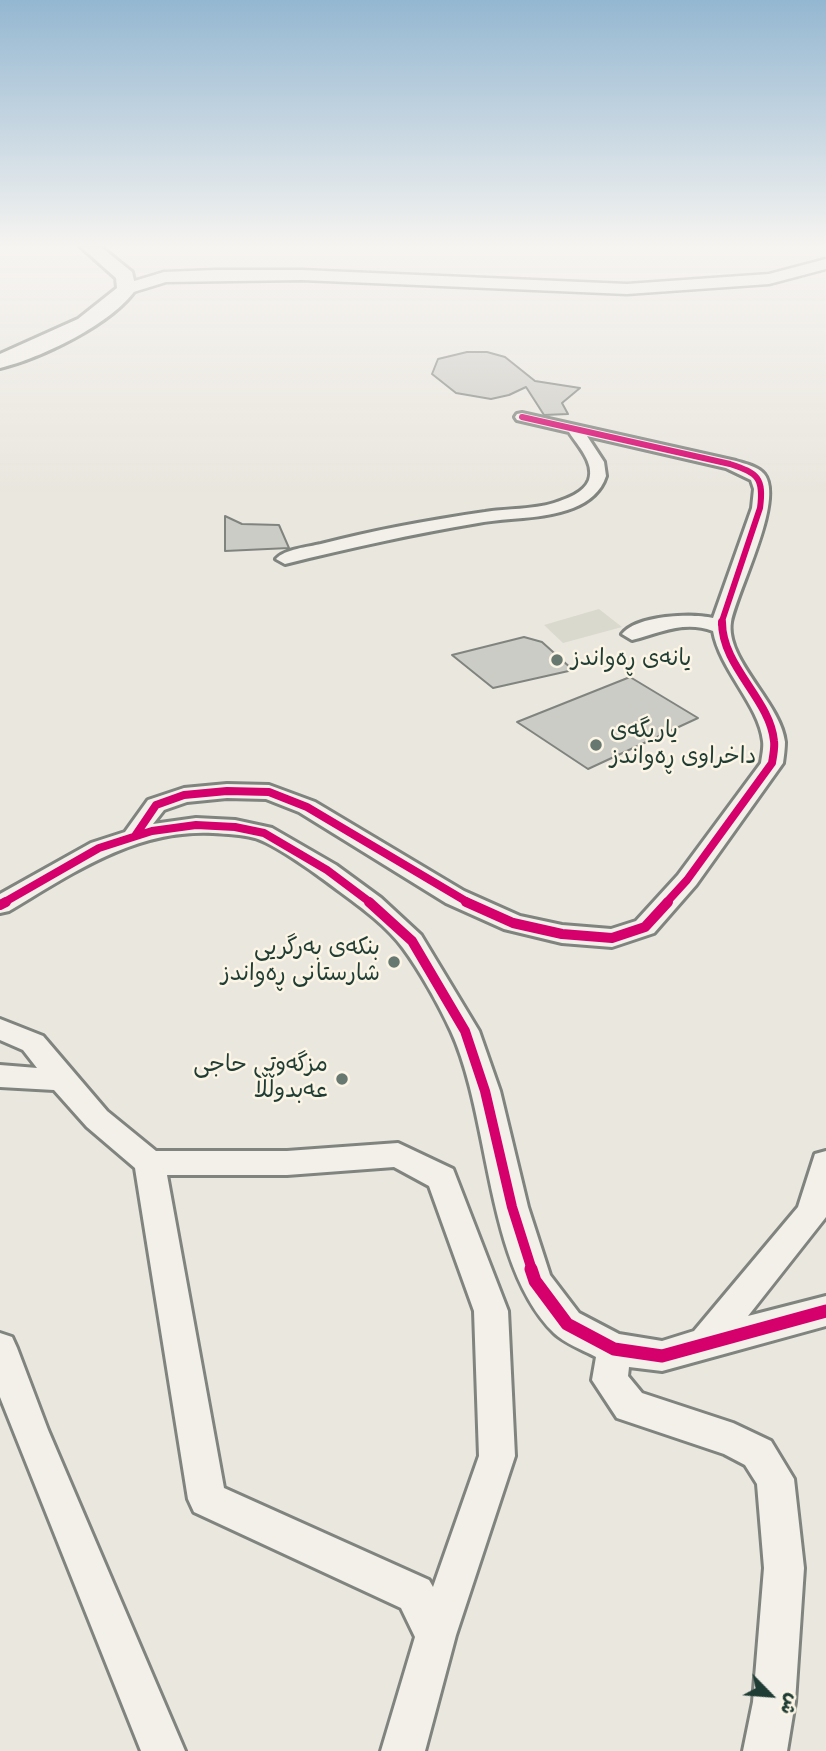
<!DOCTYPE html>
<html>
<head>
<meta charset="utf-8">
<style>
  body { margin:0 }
  #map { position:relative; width:826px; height:1751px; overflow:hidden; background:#eae7df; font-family:Mynerve,"Playpen Sans Arabic",sans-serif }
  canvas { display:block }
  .north { position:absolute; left:735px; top:1660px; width:70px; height:70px; -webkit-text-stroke:5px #fcf5e5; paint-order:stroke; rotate:115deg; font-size:19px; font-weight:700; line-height:28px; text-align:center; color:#1f3d34 }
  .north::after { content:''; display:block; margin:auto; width:24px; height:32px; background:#1f3d34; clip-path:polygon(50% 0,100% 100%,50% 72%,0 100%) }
</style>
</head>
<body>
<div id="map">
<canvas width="826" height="1751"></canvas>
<div class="north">ش</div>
</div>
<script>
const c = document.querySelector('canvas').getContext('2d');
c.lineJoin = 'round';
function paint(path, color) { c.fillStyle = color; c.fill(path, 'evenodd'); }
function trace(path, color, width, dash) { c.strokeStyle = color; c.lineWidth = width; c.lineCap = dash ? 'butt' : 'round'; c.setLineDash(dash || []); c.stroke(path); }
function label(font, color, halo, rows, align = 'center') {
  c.font = font + ' Mynerve,"Playpen Sans Arabic",sans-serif'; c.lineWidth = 5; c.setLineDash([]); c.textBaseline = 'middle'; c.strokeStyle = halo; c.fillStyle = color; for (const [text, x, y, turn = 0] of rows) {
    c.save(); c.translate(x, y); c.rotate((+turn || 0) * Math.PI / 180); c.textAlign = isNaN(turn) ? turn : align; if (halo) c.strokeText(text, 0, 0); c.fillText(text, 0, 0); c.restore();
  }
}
const green = new Path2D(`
  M599,609l23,18 -59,16 -19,-18z`);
const building = new Path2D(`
  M467,352h20l18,5 30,24 45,7 -18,15 6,11 -24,1 -18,-28 -17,8 -18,4 -35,-6 -24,-19 6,-15z
  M225,516l17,8 37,1 10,23 -64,3z
  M524,637l18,5 31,28 -80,18 -41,-33z
  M630,677l68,41 -110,51 -71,-47z`);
const street = new Path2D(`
  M522,413l214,48c9,3 21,5 28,13 21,26 -27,116 -33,148 -6,38 50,81 54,120 0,6 -1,14 -2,21l-87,122 -42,48 -42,14 -50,-4 -58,-14 -58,-26 -147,-91 -33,-13 -39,-1 -40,4 -23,8 -11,14 43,-6 39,2 37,8 64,37 45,33 40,37 58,96 21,60 28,116 22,68 29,38 40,21 43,7 32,-10 104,-124 17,-53 11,-3v66l-78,99 78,-20v30l-164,45 -33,-4 -1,9 14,17 91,30 38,18 23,38 10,89 -9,134 -8,49h-44l10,-49 11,-134 -7,-84 -12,-19 -21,-11 -107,-36 -25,-38 4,-23c-13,-7 -32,-14 -42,-24 -69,-68 -63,-215 -103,-302 -12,-26 -31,-60 -48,-83 -19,-26 -51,-47 -76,-66 -16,-12 -53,-38 -72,-44 -14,-4 -28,-4 -42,-5 -78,-4 -140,40 -204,78l-9,2v-19l91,-51 34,-11 23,-32 36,-12 43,-4 42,1 46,17 149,89 56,25 42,9 49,4 25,-8 42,-46 83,-112c1,-7 3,-16 2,-22 -4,-36 -43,-71 -50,-110 -29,-11 -53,2 -81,9l-10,-6c15,-19 70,-21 91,-16l39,-110 2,-19 -3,-9 -25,-12 -139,-32 17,26 2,14c-5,16 -18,26 -33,32 -31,12 -63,9 -95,15 -65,11 -129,25 -193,41l-9,-5c9,-10 32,-12 45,-15 54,-14 109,-24 164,-32 23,-4 47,-2 69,-9 12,-4 30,-10 35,-23 6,-17 -11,-34 -20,-48l-52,-12 -2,-3 2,-3z
  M0,1019l43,17 64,75 49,40h131l111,-8 55,26 55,142 7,145 -59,179 -31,116h-44l34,-114 -14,-29 -207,-96 -6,-13 -53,-331 -48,-41 -33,-37 -54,-3v-22l37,3 -14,-18 -23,-10zM394,1167l35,19 45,125 5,145 -46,131 -4,-7 -205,-92 -57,-313h120z
  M0,1333l12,4 5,11 31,82 137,321h-44l-141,-354z`);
const secondary = new Path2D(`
  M826,259v10l-57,15 -142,10 -325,-14 -136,2 -39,12 -9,-5 3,-4 43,-13 51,-2h87l325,14 142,-10z`);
const primary = new Path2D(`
  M81,247h20l31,25 4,17c-24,35 -95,69 -136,79v-14l78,-35 39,-31 -1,-10z`);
const cyclewayFar3 = new Path2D(`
  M522,417l208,47c28,9 34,14 30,44l-39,116`);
const cyclewayFar2 = new Path2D(`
  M135,836l21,-31 28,-10 43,-4 42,1 38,15 162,96
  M3,903l96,-55 53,-17 44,-6 39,2 29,6 63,37 44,33
  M666,903l21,-23 85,-117c1,-7 3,-15 2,-22 -4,-42 -52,-74 -52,-119`);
const cyclewayFar1 = new Path2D(`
  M369,902l43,39 53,90 20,60 27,116 20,63
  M466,902l47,21 49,11 50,4 33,-11 23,-25
  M0,905l6,-3`);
const cycleway = new Path2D(`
  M531,1269l4,12 32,43 47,25 48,7 164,-45`);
const markers = [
  [557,660,7,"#667870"],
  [596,745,7,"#667870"],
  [394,962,7,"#667870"],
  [342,1079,7,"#667870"]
];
const poiNames = [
  ["یانەی ڕەواندز",571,660],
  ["یاریگەی",610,732],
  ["داخراوی ڕەواندز",610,758],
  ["بنکەی بەرگریی",380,949,"right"],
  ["شارستانی ڕەواندز",380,975,"right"],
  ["مزگەوتی حاجی",328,1066,"right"],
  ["عەبدوڵڵا",328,1092,"right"]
];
paint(green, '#dad9cd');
paint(building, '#ccccc6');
trace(building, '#80847f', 2);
trace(street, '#80847f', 6);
trace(secondary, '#80847f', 5);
trace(primary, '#80847f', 6);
paint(street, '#f3f0ea');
paint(secondary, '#f3f0ea');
paint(primary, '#f3f0ea');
trace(cyclewayFar3, '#d6006c', 6);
trace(cyclewayFar2, '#d6006c', 8);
trace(cyclewayFar1, '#d6006c', 10);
trace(cycleway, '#d6006c', 13);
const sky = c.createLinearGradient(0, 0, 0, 492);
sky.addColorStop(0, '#94b7d1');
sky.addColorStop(0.5, '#f6f4f1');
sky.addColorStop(1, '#f6f4f100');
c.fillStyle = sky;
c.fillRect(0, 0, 826, 492);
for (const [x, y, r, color] of markers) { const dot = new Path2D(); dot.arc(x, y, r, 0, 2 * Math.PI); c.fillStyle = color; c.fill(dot); trace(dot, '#fcf5e5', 2.5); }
label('23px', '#1f3d34', '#fcf5e5', poiNames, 'left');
</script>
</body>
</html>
